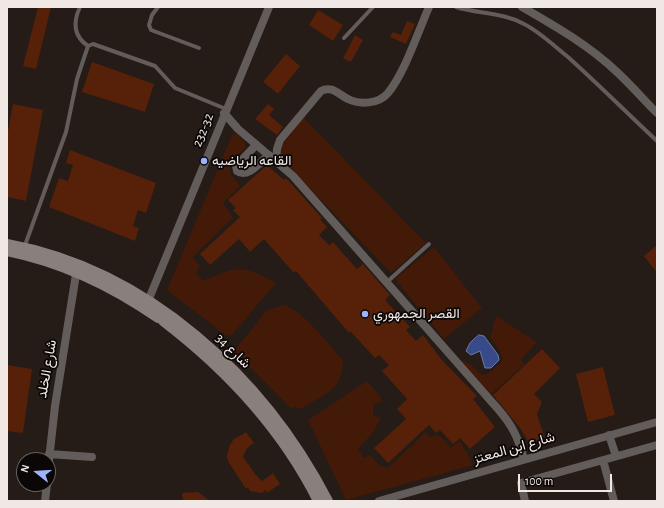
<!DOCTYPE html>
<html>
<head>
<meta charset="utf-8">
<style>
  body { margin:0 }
  #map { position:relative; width:664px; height:508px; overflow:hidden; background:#251b17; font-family:"Alegreya Sans",sans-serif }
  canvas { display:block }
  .frame { position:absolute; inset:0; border:8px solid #efe8e5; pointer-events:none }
  .north { position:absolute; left:16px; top:452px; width:40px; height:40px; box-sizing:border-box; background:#0b0706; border:1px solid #66615f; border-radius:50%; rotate:287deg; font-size:11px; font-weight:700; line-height:16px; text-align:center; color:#efe8e5 }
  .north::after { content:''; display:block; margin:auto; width:14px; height:18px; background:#9cb4fd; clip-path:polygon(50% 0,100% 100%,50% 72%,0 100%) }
  .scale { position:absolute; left:518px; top:474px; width:94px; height:18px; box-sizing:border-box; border:2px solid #efe8e5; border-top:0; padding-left:5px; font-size:12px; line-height:14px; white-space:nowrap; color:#efe8e5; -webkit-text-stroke:3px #0b0706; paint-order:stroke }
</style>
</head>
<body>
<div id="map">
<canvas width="664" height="508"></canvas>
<div class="frame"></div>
<div class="north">N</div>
<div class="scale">100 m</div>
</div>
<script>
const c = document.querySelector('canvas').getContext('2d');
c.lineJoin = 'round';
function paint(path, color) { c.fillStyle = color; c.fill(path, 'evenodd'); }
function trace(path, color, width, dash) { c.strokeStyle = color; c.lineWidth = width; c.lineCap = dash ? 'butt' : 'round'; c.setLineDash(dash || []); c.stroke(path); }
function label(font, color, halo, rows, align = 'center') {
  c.font = font + ' "Alegreya Sans",Vazirmatn,sans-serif'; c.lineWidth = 3.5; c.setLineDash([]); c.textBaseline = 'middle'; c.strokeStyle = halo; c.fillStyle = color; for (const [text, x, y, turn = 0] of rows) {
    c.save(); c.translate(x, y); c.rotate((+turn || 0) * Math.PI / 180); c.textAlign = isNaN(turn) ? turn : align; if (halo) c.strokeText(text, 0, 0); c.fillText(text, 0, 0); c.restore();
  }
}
const green = new Path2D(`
  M303,117l123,126 -35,30 -111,-116 2,-11z
  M237,134l8,9v5l-15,16v9l10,13 -17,17 10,15 -40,39 7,9 -4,7 7,8c34,-15 39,-17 73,2l-45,53 -6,-1 -58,-45 65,-155z
  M434,247l48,61 -38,31 -49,-60z
  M283,305c21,5 45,39 60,55 0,31 -19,34 -42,49l-6,-2 -4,1 -57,-57 33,-41z
  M496,316l41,26 -16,18 4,4 -34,30 -31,-34c23,4 15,30 42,1l-2,-10 -10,-14z
  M367,381l13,15 2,6 -9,3v11l8,1 -6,13 -17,19 6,9 6,-3 11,11 7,2 38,-36 5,5 4,-2 5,1 11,11 9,-6 14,24 -128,35 -38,-80z`);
const water = new Path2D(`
  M479,335l5,1 14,19 1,5 -8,8h-6l-5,-17 -9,4 -5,-4 4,-8z`);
const building = new Path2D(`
  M38,7h13l-15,62 -13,-3z
  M318,10l25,15 -10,16 -24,-16z
  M407,21l8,3 -9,20 -16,-7 3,-5 8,3z
  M355,35l8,5 -12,22 -8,-4z
  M286,54l14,12 -22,28 -15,-12z
  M92,62l62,22 -9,28 -63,-20z
  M13,104l30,6 -17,91 -19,-4v-61z
  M268,104l6,5 -5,6 14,12 -6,8 -22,-16z
  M70,150l86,33 -10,30 -8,-3 -5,16 6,2 -4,13 -86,-34 10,-29 9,3 5,-16 -7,-2z
  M267,165l17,15 2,-2 36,40 -2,1 7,8 -8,8 10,10 4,-3 24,27 6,-5 27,31 -5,5 25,27 -4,3 10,11 7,-6 18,24 36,37 -4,3 22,28 -25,22 -10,-11 -7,6 -13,-14 -4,3 -7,-8 -41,38 -14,-15 32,-29 -9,-10 10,-10 -25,-28 7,-6 -10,-10 -4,3 -25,-27 -1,2 -53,-62 -2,2 -30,-34 -14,13 -11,-13 -29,26 -10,-11 40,-37 -7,-7 3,-2 -8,-8z
  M657,245v28l-13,-17z
  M542,349l18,19 -26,26 8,8 -5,12 8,24 -16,5 -9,-15 -27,-33z
  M7,365l25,4 -9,64 -16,-2z
  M603,367l12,48 -27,7 -12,-48z
  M246,432l8,11 -7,5 -4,9 13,18 6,6 11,-8 7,11 -13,9 -1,-3 -4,3 -12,-2 -2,-4 -2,2 -18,-28 -1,-5 3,-12 3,-2 -1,-2z
  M198,492l12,9h-27l-1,-8z`);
const service = new Path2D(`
  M80,7c-7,15 -7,29 8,39
  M158,7l-6,8 -3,10 2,5 48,18
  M456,7c23,7 46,5 68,17 16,8 30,22 44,33 30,27 59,56 89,84
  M344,38l29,-31
  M24,248l42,-116 11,-53 11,-33 5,-2 62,22 20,22 51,21
  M387,282l42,-38`);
const minor = new Path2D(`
  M522,7c33,19 68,39 96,66 14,13 26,27 39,40
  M224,113l14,16 55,47 205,233c15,17 20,29 26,50
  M256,145l-20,21 1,5c11,8 23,-9 32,-16
  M276,161l1,-12 3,-9 41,-49c11,-6 18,4 27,8 12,6 31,5 40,-6 17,-21 30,-61 41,-86
  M146,306l123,-299
  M609,435l7,21
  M49,454l43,3
  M603,460l11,41
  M48,469l7,-63 22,-138
  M45,501l2,-17
  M379,501l278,-79
  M525,501l-4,-18 136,-38`);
const secondary = new Path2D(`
  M7,244c141,26 257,133 321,257
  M7,251c55,11 105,35 151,67
  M163,321c64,49 119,108 155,180`);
const markers = [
  [204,161,4,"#9cb4fd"],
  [365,314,4,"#9cb4fd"]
];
const streetNames = [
  ["232-32",203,130,-68],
  ["شارع 34",233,351,44],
  ["شارع الخلد",47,369,-80],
  ["شارع ابن المعتز",514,448,-16]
];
const poiNames = [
  ["القاعه الرياضيه",212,161],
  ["القصر الجمهوري",373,314]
];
paint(green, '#431908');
paint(water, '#384a8a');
trace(water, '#6f79a5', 1);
paint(building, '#562009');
trace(service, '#625c5a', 4);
trace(minor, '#625c5a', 8);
trace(secondary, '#89807d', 10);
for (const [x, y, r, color] of markers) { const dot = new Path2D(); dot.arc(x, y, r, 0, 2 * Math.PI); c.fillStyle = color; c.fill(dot); trace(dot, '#0b0706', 1.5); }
label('14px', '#efe8e5', '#0b0706', streetNames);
label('14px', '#efe8e5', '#0b0706', poiNames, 'left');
</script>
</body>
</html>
